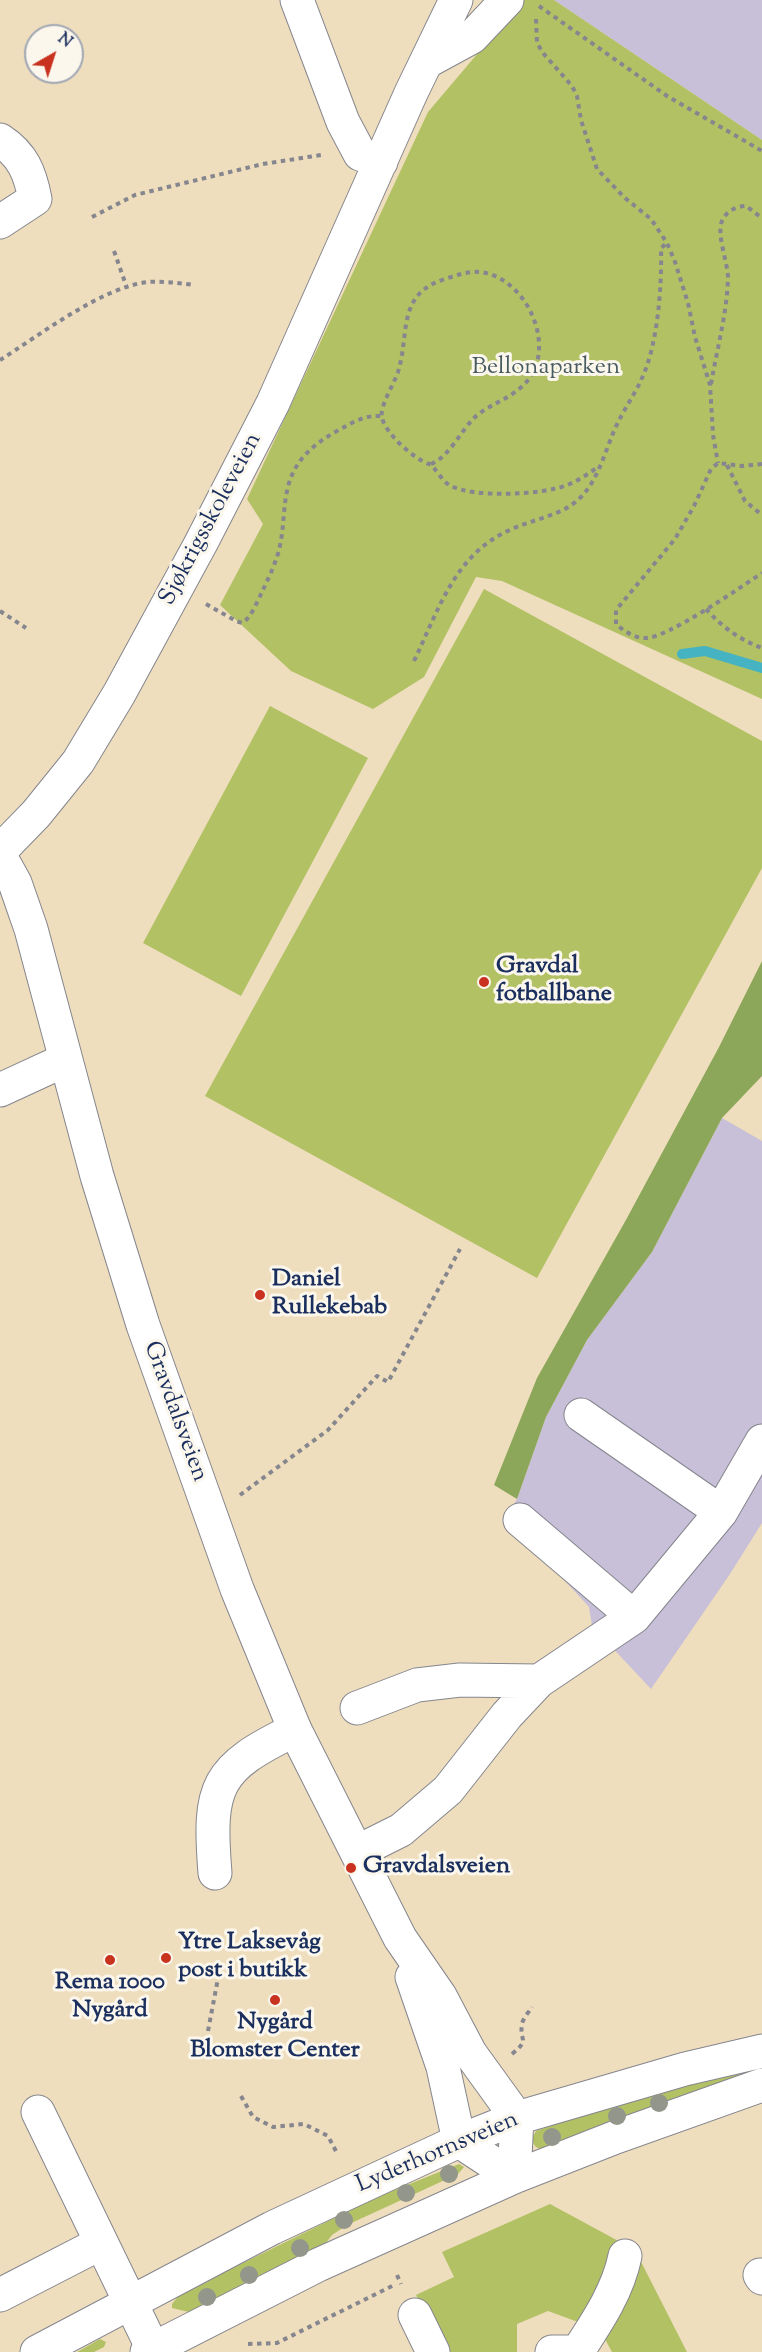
<!DOCTYPE html>
<html>
<head>
<meta charset="utf-8">
<style>
  body { margin:0 }
  #map { position:relative; width:762px; height:2352px; overflow:hidden; background:#efdebd; font-family:"Sorts Mill Goudy",serif }
  canvas { display:block }
  .north { position:absolute; left:24px; top:24px; width:60px; height:60px; box-sizing:border-box; background:#fbf7ec; border:2px solid #a1a7b3; border-radius:50%; rotate:39deg; font-size:16px; font-weight:700; line-height:24px; text-align:center; color:#1b2f5e }
  .north::after { content:''; display:block; margin:auto; width:21px; height:27px; background:#c8321e; clip-path:polygon(50% 0,100% 100%,50% 72%,0 100%) }
</style>
</head>
<body>
<div id="map">
<canvas width="762" height="2352"></canvas>
<div class="north">N</div>
</div>
<script>
const c = document.querySelector('canvas').getContext('2d');
c.lineJoin = 'round';
function paint(path, color) { c.fillStyle = color; c.fill(path, 'evenodd'); }
function trace(path, color, width, dash) { c.strokeStyle = color; c.lineWidth = width; c.lineCap = dash ? 'butt' : 'round'; c.setLineDash(dash || []); c.stroke(path); }
function label(font, color, halo, rows, align = 'center') {
  c.font = font + ' "Sorts Mill Goudy",serif'; c.lineWidth = 6; c.setLineDash([]); c.textBaseline = 'middle'; c.strokeStyle = halo; c.fillStyle = color; for (const [text, x, y, turn = 0] of rows) {
    c.save(); c.translate(x, y); c.rotate((+turn || 0) * Math.PI / 180); c.textAlign = isNaN(turn) ? turn : align; if (halo) c.strokeText(text, 0, 0); c.fillText(text, 0, 0); c.restore();
  }
}
const industrial = new Path2D(`
  M554,0h208v140z
  M722,1118l40,23v382l-32,51 -79,115 -59,-63 -3,-19 -44,-48 -41,-37 13,-23 29,-82 41,-77 65,-88z`);
const green = new Path2D(`
  M523,0h31l208,140v559l-260,-118 -26,-4 -52,100 -51,32 -82,-38 -71,-66 43,-81 -16,-25 181,-387z
  M484,589l278,152v127l-225,410 -332,-182z
  M270,706l98,52 -127,238 -98,-53z
  M762,2067v9l-218,74c-7,-1 -11,-4 -12,-12l4,-7 86,-31z
  M459,2164l5,3 -6,7 -111,51 -15,10 -10,13 -133,64 -17,-4v-4l8,-10 195,-96z
  M550,2204l85,46 52,102h-75l-12,-22 -52,-19 -31,13v28h-73l-28,-57 38,-18 -12,-25z
  M100,2339l6,3 -2,5 -10,5h-17z`);
const forest = new Path2D(`
  M762,961v115l-40,42 -70,134 -65,88 -41,77 -29,82 -23,-14 43,-107 90,-160 92,-171z`);
const stream = new Path2D(`
  M682,654l23,-3 57,17`);
const path = new Path2D(`
  M539,6l128,90 95,55
  M536,19l1,24 6,10 29,33 5,10 4,24 16,49 28,29 26,21 16,24 8,19 13,41 7,34 15,48 3,50 5,28
  M92,217l43,-22 128,-31 58,-9
  M114,251l13,37
  M0,360c40,-25 102,-73 148,-78 16,-1 31,1 47,3
  M711,384c6,-35 16,-71 17,-106 0,-16 -13,-46 -5,-59 4,-8 14,-13 23,-13l16,12
  M431,464c19,-8 29,-32 43,-46 17,-16 38,-18 55,-39 27,-37 -4,-101 -48,-107 -12,-1 -24,3 -36,7 -49,15 -35,55 -47,93 -4,12 -19,35 -16,46 4,16 32,41 47,46 6,2 12,17 22,22 24,12 91,9 116,-1 11,-4 21,-11 31,-18
  M762,464l-20,2 -24,-3 -7,6 -17,37 -19,33 -59,71v14c8,7 18,14 29,14 21,1 96,-51 117,-65
  M727,465l18,36 17,14
  M206,604l30,17 6,2c9,-5 15,-21 20,-31 6,-13 13,-27 17,-42 5,-20 4,-40 8,-59 6,-30 26,-47 52,-61 14,-8 26,-15 42,-14
  M706,609c16,18 34,31 56,39
  M0,611l26,17
  M414,661c25,-52 41,-108 98,-132 24,-11 51,-13 70,-33 16,-17 23,-44 32,-65 8,-19 20,-35 28,-53 16,-34 20,-93 19,-130l6,-5
  M240,1495l88,-65 49,-54 11,6 72,-133
  M208,2031l12,-63
  M512,2054c19,-16 7,-11 10,-30 1,-6 7,-12 10,-17
  M241,2096l12,21 20,10 31,-3 24,12 10,19
  M397,2275l4,9
  M248,2344l29,-1 117,-58`);
const minor = new Path2D(`
  M297,0l46,122 17,32 21,8
  M426,62l46,-25 35,-37
  M0,140c23,15 30,33 35,59l-35,23
  M0,851l36,-37 42,-52 41,-68 82,-151 72,-140 138,-310 45,-93
  M0,1090l65,-30
  M581,1415l140,97
  M520,1520l114,97
  M357,1708l60,-23 43,-5 79,1
  M357,1852l44,-22 47,-40 59,-75 32,-34 95,-64 87,-105 41,-71
  M215,1873c-7,-87 0,-105 80,-143
  M38,2112l115,237
  M760,2275l2,3
  M0,2295l101,-52
  M415,2315l18,37
  M578,2351c19,-29 40,-60 47,-95
  M552,2352h27`);
const major = new Path2D(`
  M0,856l15,27 16,46 66,247 46,149 94,264 58,141 105,208 40,58 30,57 47,65 -3,59
  M412,1977l31,90 16,74 55,36
  M37,2352l235,-124 187,-87 58,-23 168,-49 77,-18
  M147,2352l171,-87 196,-88 102,-40 146,-52`);
const trees = [
  [659,2103],
  [617,2116],
  [552,2137],
  [449,2174],
  [406,2193],
  [344,2220],
  [300,2248],
  [249,2275],
  [207,2297]
];
const markers = [
  [484,982,6,"#c8321e"],
  [260,1295,6,"#c8321e"],
  [351,1868,6,"#c8321e"],
  [166,1958,6,"#c8321e"],
  [110,1960,6,"#c8321e"],
  [275,2000,6,"#c8321e"]
];
const parkNames = [
  ["Bellonaparken",546,369]
];
const streetNames = [
  ["Sjøkrigsskoleveien",212,520,-62],
  ["Gravdalsveien",174,1412,70],
  ["Lyderhornsveien",438,2154,-23]
];
const poiNames = [
  ["Gravdal",496,968],
  ["fotballbane",496,996],
  ["Daniel",272,1281],
  ["Rullekebab",272,1309],
  ["Gravdalsveien",363,1868],
  ["Ytre Laksevåg",178,1944],
  ["post i butikk",178,1972],
  ["Rema 1000",110,1984,"center"],
  ["Nygård",110,2012,"center"],
  ["Nygård",275,2024,"center"],
  ["Blomster Center",275,2052,"center"]
];
paint(industrial, '#c8bfd8');
paint(green, '#b1c164');
paint(forest, '#8ca75a');
trace(stream, '#45b3c2', 10);
trace(minor, '#85868e', 35);
trace(major, '#85868e', 35);
trace(path, '#85868e', 4, [4.5, 4.5]);
trace(minor, '#fff', 33);
trace(major, '#fff', 33);
c.fillStyle = '#93968a';
for (const [x, y] of trees) { c.beginPath(); c.arc(x, y, 9, 0, 2 * Math.PI); c.fill(); }
for (const [x, y, r, color] of markers) { const dot = new Path2D(); dot.arc(x, y, r, 0, 2 * Math.PI); c.fillStyle = color; c.fill(dot); trace(dot, '#fbf7ec', 2); }
label('24px', '#485b60', '#fbf7ec', parkNames);
label('24px', '#1b2f5e', '#fbf7ec', streetNames);
label('bold 24px', '#1b2f5e', '#fbf7ec', poiNames, 'left');
</script>
</body>
</html>
